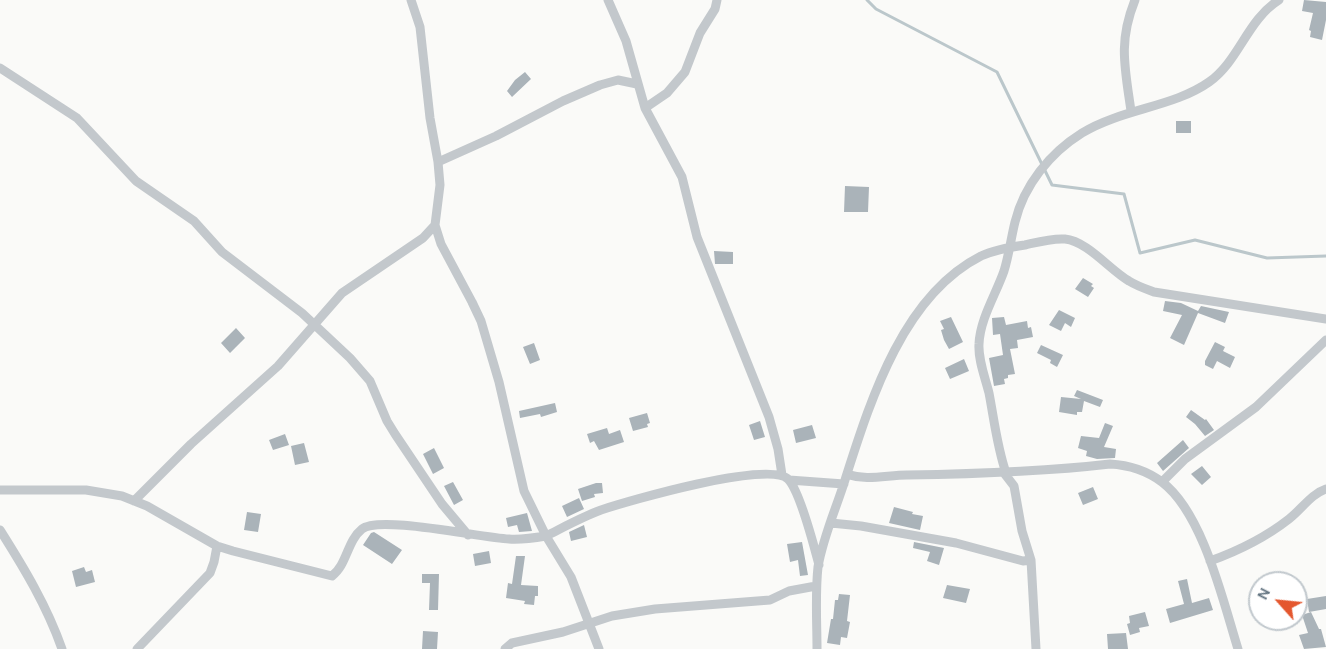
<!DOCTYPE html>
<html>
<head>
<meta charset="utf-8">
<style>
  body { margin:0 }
  #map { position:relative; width:1326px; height:649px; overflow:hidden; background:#fafaf8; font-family:Karla,sans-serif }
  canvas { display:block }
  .north { position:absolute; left:1248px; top:571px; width:60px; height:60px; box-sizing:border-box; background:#fff; border:2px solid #c1c8cd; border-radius:50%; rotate:297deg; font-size:16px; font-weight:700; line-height:24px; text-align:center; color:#657683 }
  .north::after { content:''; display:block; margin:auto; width:21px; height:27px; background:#e4572e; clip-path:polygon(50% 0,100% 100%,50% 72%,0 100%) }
</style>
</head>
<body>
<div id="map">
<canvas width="1326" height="649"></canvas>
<div class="north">N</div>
</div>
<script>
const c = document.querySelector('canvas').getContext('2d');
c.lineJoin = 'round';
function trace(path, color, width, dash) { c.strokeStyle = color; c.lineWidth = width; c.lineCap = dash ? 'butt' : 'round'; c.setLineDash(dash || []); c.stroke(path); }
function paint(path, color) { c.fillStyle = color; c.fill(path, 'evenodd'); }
const stream = new Path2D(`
  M867,0l9,9 121,63 55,113 72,9 16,59 55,-13 72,18 59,-2`);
const building = new Path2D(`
  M1304,0l22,2v18l-4,20 -12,-3 1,-6 -2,-1 4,-17 -11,-2z
  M525,72l6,7 -19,18 -5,-6 8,-11z
  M1176,121h15v12h-15z
  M845,186l24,1 -1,25h-24z
  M714,251l19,1v12h-18z
  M1083,278l10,6 -2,2 3,2 -6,9 -13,-8z
  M1165,301l16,2 17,8 3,-5 28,6 -4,11 -27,-10 -14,32 -14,-7 12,-23 -19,-4z
  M1059,310l16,8 -4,9 -6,-4 -4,8 -12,-6z
  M951,317l12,25 -14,7 -5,-9 -3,-10 3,-1 -4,-8z
  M1004,317l2,8 21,-4 1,7 3,-1 2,10 -16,3 1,8 -8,1 5,25 -7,1v3l-4,1 1,5 -11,2 -5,-28 14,-3 -3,-21 -7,1 -1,-17z
  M236,328l9,10 -15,15 -9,-10z
  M1215,342l10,5 -2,4 12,6 -5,11 -13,-7 -4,8 -8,-4v-4z
  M534,343l6,17 -10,4 -7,-17z
  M1041,345l22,10 -6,12 -7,-4 1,-3 -14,-7z
  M964,359l5,12 -19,8 -5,-11z
  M1077,390l26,10 -3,7 -16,-6 -2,11h-5v3l-18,-3 2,-15 20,2 -7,-3z
  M555,403l2,9 -16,5 -1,-3 -20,4 -1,-7z
  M1191,410l14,10 1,-1 8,11 -9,6 -10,-12 -9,-7z
  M647,413l3,10 -3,1 1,3 -15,4 -4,-13z
  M760,421l5,16 -11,3 -5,-15z
  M1105,423l8,3 -9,21 12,2 -1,9 -18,1 -11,-3 1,-5 -9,-3 3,-12 18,2z
  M812,425l4,13 -20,5 -3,-13z
  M607,428l2,6 11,-4 4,12 -25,8 -5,-9 -4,2 -3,-9z
  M285,434l4,11 -16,5 -4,-10z
  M1183,440l6,8 -26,23 -6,-8z
  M304,443l5,19 -14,3 -4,-19z
  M434,448l10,20 -11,6 -10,-20z
  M1202,466l9,11 -9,8 -11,-11z
  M453,482l10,18 -9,5 -10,-19z
  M596,483h6l1,10 -9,1 1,3 -13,4 -4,-12z
  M1093,487l5,12 -15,6 -5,-12z
  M579,498l5,11 -17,8 -5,-11z
  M894,507l19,5 -1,2 11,2 -3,14 -31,-7z
  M247,512l14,2 -3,18 -14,-2z
  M527,513l5,18 -13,1 -2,-7 -9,2 -2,-9z
  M584,525l3,12 -16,4 -2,-9z
  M374,532l28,18 -10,14 -29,-19 8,-12z
  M802,542l6,33 -8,1 -2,-16 -8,2 -3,-18z
  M914,542l30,6 -5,17 -12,-4 3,-9 -17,-4z
  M489,551l2,12 -16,3 -2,-12z
  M516,556h9l-4,29 17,1v10h-3l-1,9 -10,-1 1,-3 -19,-3 2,-15 4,1z
  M84,567l2,5 6,-2 3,12 -19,5 -4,-16z
  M422,574h17l-1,36h-9l1,-27h-8z
  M1187,579l5,24 17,-5 4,12 -43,13 -4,-14 18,-5 -6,-23z
  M947,585l23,4 -4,14 -23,-5z
  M839,594l11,1 -3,26 3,1 -3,16 -6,-1 -1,8 -13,-2 4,-24h2l2,-19h3z
  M1326,596v13l-17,3 -2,-13z
  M1145,612l4,14 -10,2 1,4 -10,3 -3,-11 3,-1 -1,-7z
  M1311,612l8,17h2l5,18 -22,2 -5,-14 9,-2 -6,-18z
  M423,631l15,1 -1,17h-15z
  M1126,633l2,16h-20l-1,-15z`);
const minor = new Path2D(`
  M411,0l9,27 10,91 8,44 2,23 -5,40 6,19 31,58 9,19 18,61 25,109 22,45c18,-9 36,-19 55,-26 27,-9 168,-50 187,-31 12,12 26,67 31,86
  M608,0l18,41 19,67 37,69 15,60 72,180 9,32 4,26
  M0,68l77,50 59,63 58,40 28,31 80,61 48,45 20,23 17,40 8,13 47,70 26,31
  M645,108l22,-15 18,-21 15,-39 15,-24 2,-9
  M1131,111c-6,-43 -13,-69 4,-111
  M438,162l58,-26 67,-35 37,-16 18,-5 19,4
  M1004,473l10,13 8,45 9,29 5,89
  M1006,473c-9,-26 -12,-54 -17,-80 -4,-16 -11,-33 -10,-49 1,-25 17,-50 25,-73 5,-16 7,-33 11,-49 9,-37 35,-69 67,-89 39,-24 92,-26 127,-51 30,-21 38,-62 70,-82
  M847,474c19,7 40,1 60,1 68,-1 135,-3 203,-11 19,1 37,7 52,18 41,31 61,119 76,167
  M789,480l55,4
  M1162,482l23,-23 71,-52 70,-67
  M0,490h86l36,6 25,10 70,40 16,5 99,25c15,-11 15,-35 30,-47 17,-14 120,9 147,10 13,1 25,-1 37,-3l25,41 28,72
  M134,501l57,-57 87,-78 64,-73 81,-55 12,-13
  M831,523l30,3 95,17 67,18 8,-1
  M0,530c24,38 47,76 62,119
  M1210,561c28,-10 56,-24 79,-42 13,-10 22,-25 37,-30
  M137,649l73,-76 4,-11 3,-16
  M505,649l7,-6 51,-11 49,-16 43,-7 115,-9 19,-9 27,-5
  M817,649c0,-27 -2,-55 1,-82 5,-30 18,-58 27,-87 25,-78 57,-184 136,-224 13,-6 30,-9 44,-11 13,-3 27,-7 40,-6 22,2 45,31 64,42 8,5 17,8 25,11l172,27`);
trace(stream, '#bbc7cb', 3);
paint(building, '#aab3b9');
trace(minor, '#c3c8cc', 9);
</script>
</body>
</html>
